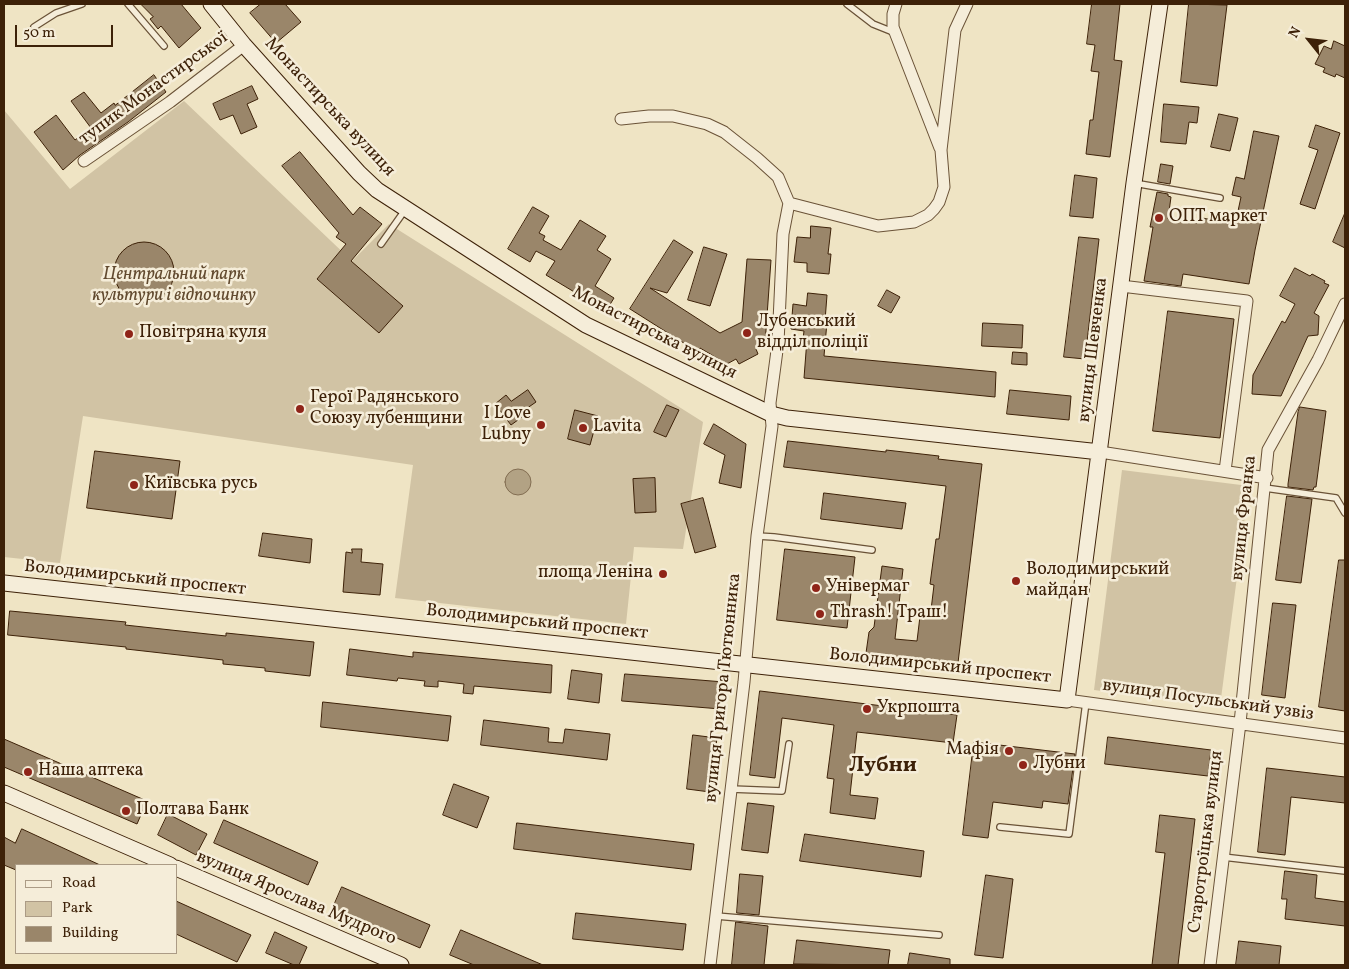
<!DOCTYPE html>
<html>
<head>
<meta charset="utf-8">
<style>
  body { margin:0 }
  #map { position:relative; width:1349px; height:969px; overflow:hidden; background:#efe4c4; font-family:Vollkorn,serif }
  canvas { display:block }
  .frame { position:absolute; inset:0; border:5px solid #3d2108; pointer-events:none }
  .legend { position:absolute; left:15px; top:864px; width:162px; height:90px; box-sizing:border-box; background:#f5edd9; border:1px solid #ab9b85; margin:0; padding:6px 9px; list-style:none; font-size:15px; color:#3d2108 }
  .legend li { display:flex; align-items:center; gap:10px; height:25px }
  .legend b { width:25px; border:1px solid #ab9b85 }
  .north { position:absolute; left:1284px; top:15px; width:50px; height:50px; -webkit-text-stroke:4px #f5edd9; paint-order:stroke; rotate:299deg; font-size:14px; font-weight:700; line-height:20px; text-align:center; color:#3d2108 }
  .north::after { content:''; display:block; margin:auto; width:18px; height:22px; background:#3d2108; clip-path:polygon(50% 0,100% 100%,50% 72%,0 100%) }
  .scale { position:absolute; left:15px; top:25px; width:98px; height:22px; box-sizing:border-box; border:2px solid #3d2108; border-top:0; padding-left:6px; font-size:15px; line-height:18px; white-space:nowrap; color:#3d2108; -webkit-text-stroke:4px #f5edd9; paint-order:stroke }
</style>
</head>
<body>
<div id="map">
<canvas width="1349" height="969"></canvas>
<div class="frame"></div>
<ul class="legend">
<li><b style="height:6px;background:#f5edd9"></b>Road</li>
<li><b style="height:14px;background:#d1c3a4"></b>Park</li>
<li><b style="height:14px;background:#9a866a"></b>Building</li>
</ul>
<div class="north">N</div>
<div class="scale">50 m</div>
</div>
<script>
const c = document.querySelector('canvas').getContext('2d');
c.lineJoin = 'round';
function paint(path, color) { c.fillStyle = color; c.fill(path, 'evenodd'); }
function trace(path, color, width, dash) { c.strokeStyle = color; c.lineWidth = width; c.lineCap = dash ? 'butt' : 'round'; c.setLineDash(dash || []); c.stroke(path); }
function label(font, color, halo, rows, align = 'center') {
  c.font = font + ' Vollkorn,serif'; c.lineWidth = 5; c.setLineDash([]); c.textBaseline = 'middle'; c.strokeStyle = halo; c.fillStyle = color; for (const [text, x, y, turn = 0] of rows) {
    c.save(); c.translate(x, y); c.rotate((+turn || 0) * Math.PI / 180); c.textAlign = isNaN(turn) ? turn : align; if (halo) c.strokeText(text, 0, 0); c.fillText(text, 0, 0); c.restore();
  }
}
const green = new Path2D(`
  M184,101l168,160 37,-37 314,198 -20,127 -49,-2 -8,77 -231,-26 18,-133 -330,-49 -23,147 -56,-6v-447l66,79z
  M1122,470l127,16 -29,220 -126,-16z`);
const water = new Path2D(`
  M505 482a13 13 0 1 1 26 0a13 13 0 1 1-26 0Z`);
const building = new Path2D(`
  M141,4h40l20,24 -22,20 -18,-22 -3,3 -8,-10 3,-2z
  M261,4h24l16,18 -25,21 -26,-30z
  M1092,4h28l-6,56 8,1 -12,96 -24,-3 4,-34h3l6,-48 -8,-1 4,-26 -8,-1z
  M1189,4l38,1 -10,81 -36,-4z
  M1334,41l11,5v32l-9,-4 -1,3 -12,-5 2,-4 -10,-4 9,-18 7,3z
  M154,75l12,17 -38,30 -48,33 -17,15 -29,-38 22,-17 19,25 16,-12 -20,-27 13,-9 17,21 13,-10 1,2z
  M252,86l6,13 -11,5 10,23 -16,7 -8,-19 -13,5 -7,-16z
  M1164,104l35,3 -2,16 -8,-1 -3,22 -25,-2z
  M1219,114l19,4 -8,33 -19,-4z
  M1316,125l24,8 -25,76 -15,-5 18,-54 -9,-3z
  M1254,131l25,5 -24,114 -6,34 -66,-10 -2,12 -37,-5 9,-54h-3l7,-35 11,2v2l3,1 -3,22 29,4 1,-6 37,8 6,-28 -9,-2 4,-18 8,2z
  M300,152l53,63 7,-8 22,17 -31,37 52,45 -24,27 -62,-54 29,-35 -10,-7 3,-4 -57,-67z
  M1161,164l12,2 -3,18 -12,-2z
  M1075,175l22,3 -4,40 -23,-2z
  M533,207l16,9 -10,17 6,3 -2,4 18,10 19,-30 26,16 -9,14 14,9 -16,27 19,12 -8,13 -60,-36 9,-14 -19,-10 -6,11 -22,-13z
  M1345,213v35l-12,-6z
  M811,226l20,2 -3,26h3l-2,20 -22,-2v-9l-13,-1 3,-25 13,1z
  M1079,237l20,2 -14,120 -21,-2z
  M674,240l19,12 -26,41 -17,-5 70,45 22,-11 5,-63 24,1 -6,84 -9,5 2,5 -19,10 -3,-5 -9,5 -27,-16 -2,4 -68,-43z
  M114 272a30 30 0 1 1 60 0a30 30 0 1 1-60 0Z
  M704,247l23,7 -17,52 -22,-6z
  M1295,268l15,8 2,-2 13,7 -1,2 5,2 -15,28 5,3 -1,19 -10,1 -27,60 -29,-2 1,-19 29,-54 3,2 10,-19 -15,-8z
  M887,290l13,7 -9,16 -13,-7z
  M808,293l19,2 -2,26 2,1 -3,34 172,16 -1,25 -191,-19 3,-39h-4l1,-8 -13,-2 2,-25 13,2z
  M1168,311l66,8 -14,119 -67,-7z
  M983,323l40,2 -1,23 -40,-2z
  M1013,352l14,1v12l-15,-1z
  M528,390l8,12 -16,11 2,4 -11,8 -16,-21 11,-9 5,6z
  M1010,390l61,6 -2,24 -62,-6z
  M667,405l12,5 -13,27 -12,-5z
  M1300,407l26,4 -10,76h-2l-1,3 -25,-3v-3l10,-72z
  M575,410l23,6 -8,29 -22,-6z
  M714,424l32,20 -5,44 -22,-5 6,-28 -21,-11z
  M788,441l98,11v-2l53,6 -1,3 44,5 -25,207 -54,-6 1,-6 -38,-6 3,-21 5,-5 8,-61 21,3 -8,70 22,2 4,-33 10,2 3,-25 -4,-1 6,-45h3l7,-53 -162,-19z
  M95,451l85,10 -8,58 -85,-11z
  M655,478l1,34 -21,1 -2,-34z
  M824,493l82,10 -4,26 -81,-10z
  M1287,496l25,3 -11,84 -25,-3z
  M703,498l13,49 -21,6 -14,-49z
  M263,533l49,6 -2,24 -51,-7z
  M352,549h10l-1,13 22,2 -3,31 -37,-3 3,-40 6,1z
  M785,549l70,8 -8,71 -70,-8z
  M1339,560h6v151l-26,-4z
  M1273,603l23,2 -11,93 -23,-3z
  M10,611l116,11 -1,3 101,11v-3l88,9 -4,34 -45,-5v-3l-42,-4v-4l-97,-11v-2l-118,-12z
  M350,649l63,8v-5l139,13 -1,28 -77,-7 -1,8 -10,-1 1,-9 -26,-3v6l-14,-1 1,-5 -27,-3 -1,3 -50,-6z
  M572,670l30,4 -3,29 -31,-4z
  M625,674l99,8 -3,27 -99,-8z
  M760,691l197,24 -4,28 -96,-11 -7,63 28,3 -3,21 -45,-6 4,-34 -7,-1 7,-53 -52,-7 -7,60 -25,-3z
  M323,702l128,14 -3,25 -127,-14z
  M484,720l65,8 -1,14 15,1 2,-14 45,5 -3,26 -126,-15z
  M693,735l24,3 -7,54 -23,-3z
  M1108,737l103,13 -3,26 -103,-12z
  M4,739l143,62 -10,23 -133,-57z
  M974,742l101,12 -7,50 -25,-3 -1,7 -49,-6 -5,36 -25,-3z
  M1267,768l78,9v26l-54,-6 -6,58 -27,-3z
  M454,784l35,13 -12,31 -34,-13z
  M748,803l26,3 -6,47 -26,-3z
  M168,814l39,20 -11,21 -38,-20z
  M1160,815l35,4 -17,146h-26l13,-112 -9,-1z
  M224,820l94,42 -10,23 -94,-42z
  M517,823l177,21 -3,26 -177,-21z
  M22,829l78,36h-84v5l-12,-5v-28l11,6z
  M805,834l119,17 -3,26 -121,-16z
  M1285,871l32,4 -2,23 30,4v24l-60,-7 2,-20h-5z
  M740,874l23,2 -4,39 -22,-2z
  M986,875l27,4 -10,79 -28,-3z
  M342,887l88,38 -10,23 -88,-38z
  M176,901l75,34 -14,27 -61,-28z
  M576,913l110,11 -3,26 -110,-11z
  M736,922l32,4 -4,39h-32z
  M461,930l82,35h-69l-24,-10z
  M275,932l32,15 -8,18h-5l-28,-12z
  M797,940l93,10 -2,15 -94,-1z
  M1239,941l42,5 -2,19h-43z
  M910,953l40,6v6h-42z`);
const lane = new Path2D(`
  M128,4l36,42
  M847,4l26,20 20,8
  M34,27l22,-14 26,-9
  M1134,183l86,15
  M381,244l24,-34
  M1265,488l71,10 9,15
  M757,536l17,1 98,13
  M731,789l51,2 7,-47
  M1000,827l69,7 17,-132
  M1223,857l122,14
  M716,916l223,19`);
const street = new Path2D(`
  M896,4l-3,10v13l47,121
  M621,119l28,-3h24l34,8 17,8 33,26 21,19 11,26 -6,31 -5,109 -8,60 2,23 -15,110 -13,146 -34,283
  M84,161l86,-59 74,-57
  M789,203l89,23 36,-4 14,-7 6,-6 5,-7 5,-15 -3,-37 14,-120 12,-26
  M1121,286l126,15 -22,170
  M1100,452l167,26
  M1067,700l278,38
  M1210,965l30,-242 28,-273 50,-90 27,-56`);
const secondary = new Path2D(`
  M211,4l33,41 115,128 18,17 209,135 185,89 16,4 313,34
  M4,583l1063,117 67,-517 26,-179
  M4,793l166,72
  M176,868l225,97`);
const markers = [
  [1159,218,5,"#8f2418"],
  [747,333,5,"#8f2418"],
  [129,334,5,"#8f2418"],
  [300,409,5,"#8f2418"],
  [541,425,5,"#8f2418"],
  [583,428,5,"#8f2418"],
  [134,485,5,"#8f2418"],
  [663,574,5,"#8f2418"],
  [1016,581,5,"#8f2418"],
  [816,588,5,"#8f2418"],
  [820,614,5,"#8f2418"],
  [867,709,5,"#8f2418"],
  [1009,751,5,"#8f2418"],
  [1023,765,5,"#8f2418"],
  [28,772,5,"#8f2418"],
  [126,811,5,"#8f2418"]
];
const streetNames = [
  ["тупик Монастирської",154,89,-36],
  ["Монастирська вулиця",329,108,47],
  ["Монастирська вулиця",654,334,27],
  ["вулиця Шевченка",1094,350,-83],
  ["вулиця Франка",1245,518,-84],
  ["Володимирський проспект",135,579,6],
  ["Володимирський проспект",537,623,6],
  ["Володимирський проспект",940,667,6],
  ["вулиця Григора Тютюнника",724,688,-84],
  ["вулиця Посульський узвіз",1208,701,8],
  ["Старотроїцька вулиця",1207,842,-83],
  ["вулиця Ярослава Мудрого",296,899,23]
];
const poiNames = [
  ["ОПТ маркет",1169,218],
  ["Лубенський",757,323],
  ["відділ поліції",757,344],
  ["Повітряна куля",139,334],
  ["Герої Радянського",310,399],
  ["Союзу лубенщини",310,420],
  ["I Love",531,415,"right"],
  ["Lubny",531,436,"right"],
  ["Lavita",593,428],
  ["Київська русь",144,485],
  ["Володимирський",1026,571],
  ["майдан",1026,592],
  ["площа Леніна",653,574,"right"],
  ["Універмаг",826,588],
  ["Thrash! Траш!",830,614],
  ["Укрпошта",877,709],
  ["Мафія",999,751,"right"],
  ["Лубни",1033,765],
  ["Наша аптека",38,772],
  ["Полтава Банк",136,811]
];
const parkNames = [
  ["Центральний парк",174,276],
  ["культури і відпочинку",174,297]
];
const districtNames = [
  ["Лубни",883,767]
];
paint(green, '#d1c3a4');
paint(water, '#b2a284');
trace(water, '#836e52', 1);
paint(building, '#9a866a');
trace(building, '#3d2108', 1);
trace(lane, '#6a5237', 8);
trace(street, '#6a5237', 13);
trace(secondary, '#3d2108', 17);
trace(lane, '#f5edd9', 5.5);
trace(street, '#f5edd9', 11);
trace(secondary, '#f5edd9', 15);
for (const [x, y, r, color] of markers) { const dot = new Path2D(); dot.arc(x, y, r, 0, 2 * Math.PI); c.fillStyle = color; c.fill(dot); trace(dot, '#f5edd9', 2); }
label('18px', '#3d2108', '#f5edd9', streetNames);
label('18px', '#3d2108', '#f5edd9', poiNames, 'left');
label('italic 18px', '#624a2f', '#f5edd9', parkNames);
label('bold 22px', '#3d2108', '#f5edd9', districtNames);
</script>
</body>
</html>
